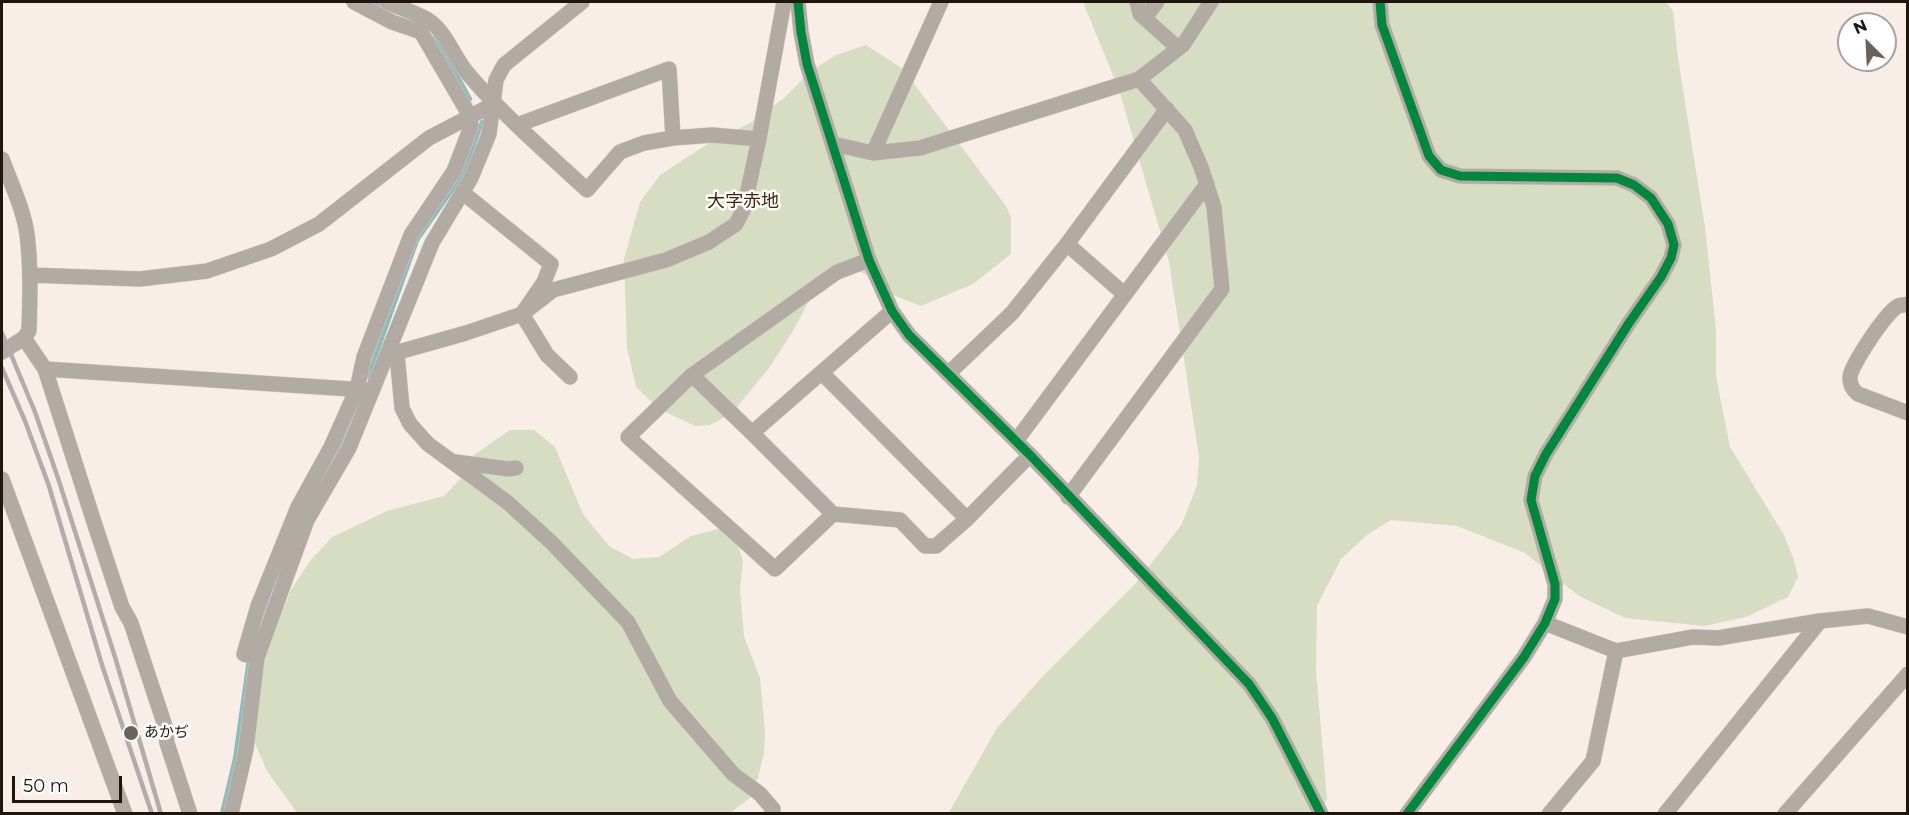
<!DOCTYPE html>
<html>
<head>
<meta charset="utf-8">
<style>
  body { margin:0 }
  #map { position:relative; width:1909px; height:815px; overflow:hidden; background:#f8eee7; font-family:Montserrat,sans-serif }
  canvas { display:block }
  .frame { position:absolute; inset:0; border:3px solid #1f160f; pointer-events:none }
  .north { position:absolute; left:1837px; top:12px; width:60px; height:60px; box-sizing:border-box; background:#fff; border:2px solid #a5a29f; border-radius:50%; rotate:336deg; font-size:16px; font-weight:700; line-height:24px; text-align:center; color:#1f160f }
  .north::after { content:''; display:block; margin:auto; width:21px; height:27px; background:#6b625b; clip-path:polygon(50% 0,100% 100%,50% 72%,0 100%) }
  .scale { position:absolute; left:12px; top:776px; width:110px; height:27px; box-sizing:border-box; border:3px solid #1f160f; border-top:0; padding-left:8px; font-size:18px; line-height:21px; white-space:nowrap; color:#1f160f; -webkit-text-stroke:4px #fff; paint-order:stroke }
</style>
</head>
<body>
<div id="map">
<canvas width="1909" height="815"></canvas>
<div class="frame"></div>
<div class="north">N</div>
<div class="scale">50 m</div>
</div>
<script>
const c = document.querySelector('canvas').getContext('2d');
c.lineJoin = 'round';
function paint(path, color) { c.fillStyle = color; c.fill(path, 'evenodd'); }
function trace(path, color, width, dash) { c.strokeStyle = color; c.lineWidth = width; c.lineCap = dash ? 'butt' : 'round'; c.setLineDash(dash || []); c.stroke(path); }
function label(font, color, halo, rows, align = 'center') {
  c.font = font + ' Montserrat,"Noto Sans JP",sans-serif'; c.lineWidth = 5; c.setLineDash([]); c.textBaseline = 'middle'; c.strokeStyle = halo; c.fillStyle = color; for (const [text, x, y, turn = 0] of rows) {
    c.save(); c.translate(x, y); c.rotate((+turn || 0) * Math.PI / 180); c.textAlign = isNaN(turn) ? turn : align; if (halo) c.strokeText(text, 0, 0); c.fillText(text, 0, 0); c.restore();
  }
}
const green = new Path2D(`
  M1083,2h583l7,9 5,47 27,169 11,103v46l14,71 54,88 10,25 4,17 -10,20 -42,20 -42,9 -79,-8 -46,-22 -54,-43 -68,-27 -66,-6 -23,14 -27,25 -24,47 -1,65 11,128 -7,14 -372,1 49,-86 44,-50 95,-95 46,-59 15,-39 2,-28 -30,-195 -50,-172z
  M866,45l37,24 103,137 5,11v37l-38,30 -52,22 -26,-10 -24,-19 -20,-10 -40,30 -18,34 -24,37 -37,45 -22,12 -15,1 -36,-17 -23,-22 -9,-39 -3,-89 16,-57 20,-27 46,-30 44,-22 34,-25 27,-27 25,-16z
  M510,430h24l21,17 28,67 26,32 24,13 26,-2 32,-21 27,-7 16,6 9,25 -3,30 4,46 16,42 5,52 -1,23 -6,24 -8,21 -20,15h-433l-30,-42 -18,-42 3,-43 39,-96 19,-29 22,-24 55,-26 57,-15 18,-19 9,-20z`);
const stream = new Path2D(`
  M372,2l12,6
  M435,36l35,63
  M368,377l49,-137 45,-64 20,-54
  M322,480l21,-39 18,-42
  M263,614l18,-45
  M222,814l13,-55 14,-99`);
const minor = new Path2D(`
  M387,2c13,6 29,11 41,18 19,12 26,39 41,55 36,42 78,78 118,115l33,-38 24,-9 29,-5 -4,-69 -152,56
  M798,2l3,30 6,32 62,196 23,51 17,24 121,120 219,229 23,34 49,96
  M1137,2l3,12 38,34
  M1380,2l2,23 47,131 12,14 19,6 157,2 17,7 17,13 17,26 6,21 -3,13 -10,19 -32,46 -83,131 -11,22 -4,24 24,84v15l-10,24 -21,34 -117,157
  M1145,18l12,-16
  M1139,79l44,-34 28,-43
  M673,138l39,-3 47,4
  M833,144l40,9 47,-5 219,-69 46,51 16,37 13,40 8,82 -154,208
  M873,153l68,-151
  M2,159c9,24 21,49 25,75 4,32 3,64 2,97l-5,7 -22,14
  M462,192l89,72 -7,18 -22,32 25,41 23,22
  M1067,244l57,50
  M30,275l110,4 67,-8 64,-22 48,-25 110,-86 65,-34
  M1908,304c-3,1 -8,1 -10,2 -11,5 -47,59 -48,71 0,8 2,12 8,17l50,19
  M892,311l-140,122 81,81 67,6 25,26h11l31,-27 63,-64
  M24,338l21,31 48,150 29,88 9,16 34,103 2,17 23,71
  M397,354l5,54 8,16 18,20 79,58 44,40 77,80 42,79 63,73 27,20 13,15 -2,5
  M388,355l78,-22 56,-19 31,-24 113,-30 43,-18 27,-18 8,-16 15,-69 25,-137
  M45,369l321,21
  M822,373l145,146
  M948,374l64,-61 55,-69 100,-135
  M692,375l60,58
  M1016,441l191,-257
  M455,462l54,7 7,-1
  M2,479l123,335
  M833,514l-58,55 -147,-132 64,-62 145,-103 32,-12
  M1545,623l71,28 77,-14 25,1 102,-17 48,-5 40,11
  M257,658l-13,-4 14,-48 40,-99 33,-60 26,-58 7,-32 47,-122 43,-64 17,-44 -1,-11 -49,-84 -29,-10 -38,-20
  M231,814l15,-65 11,-91 27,-75 23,-63 42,-72 83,-205 39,-65 18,-44 7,-54 8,-15 78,-63
  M1549,814l44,-53 23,-110
  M1665,814l155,-193
  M1785,814l123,-140`);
const rail = new Path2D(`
  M2,333l33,79 23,66 57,179 46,157
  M2,368l23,53 24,65 53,179 50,149`);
const cycleway = new Path2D(`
  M798,2l3,30 6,32 62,196 23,51 17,24 121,120 219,229 23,34 49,96
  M1380,2l2,23 47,131 12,14 19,6 157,2 17,7 17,13 17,26 6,21 -3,13 -10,19 -32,46 -83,131 -11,22 -4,24 24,84v15l-10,24 -21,34 -117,157`);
const markers = [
  [131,733,8,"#6b625b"]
];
const poiNames = [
  ["あかぢ",144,733]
];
const quarterNames = [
  ["大字赤地",743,202]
];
paint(green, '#d6ddc3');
trace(stream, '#8ebbba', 4.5);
trace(minor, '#d4ccc6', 16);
trace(minor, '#b1aba4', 15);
trace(rail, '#b2ada6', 4.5);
trace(cycleway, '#00873e', 9);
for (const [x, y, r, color] of markers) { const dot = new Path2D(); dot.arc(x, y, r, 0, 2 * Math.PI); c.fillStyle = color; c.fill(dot); trace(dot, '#fff', 2); }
label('15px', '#1f160f', '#fff', poiNames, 'left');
label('18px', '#44240c', '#fff', quarterNames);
</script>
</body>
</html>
